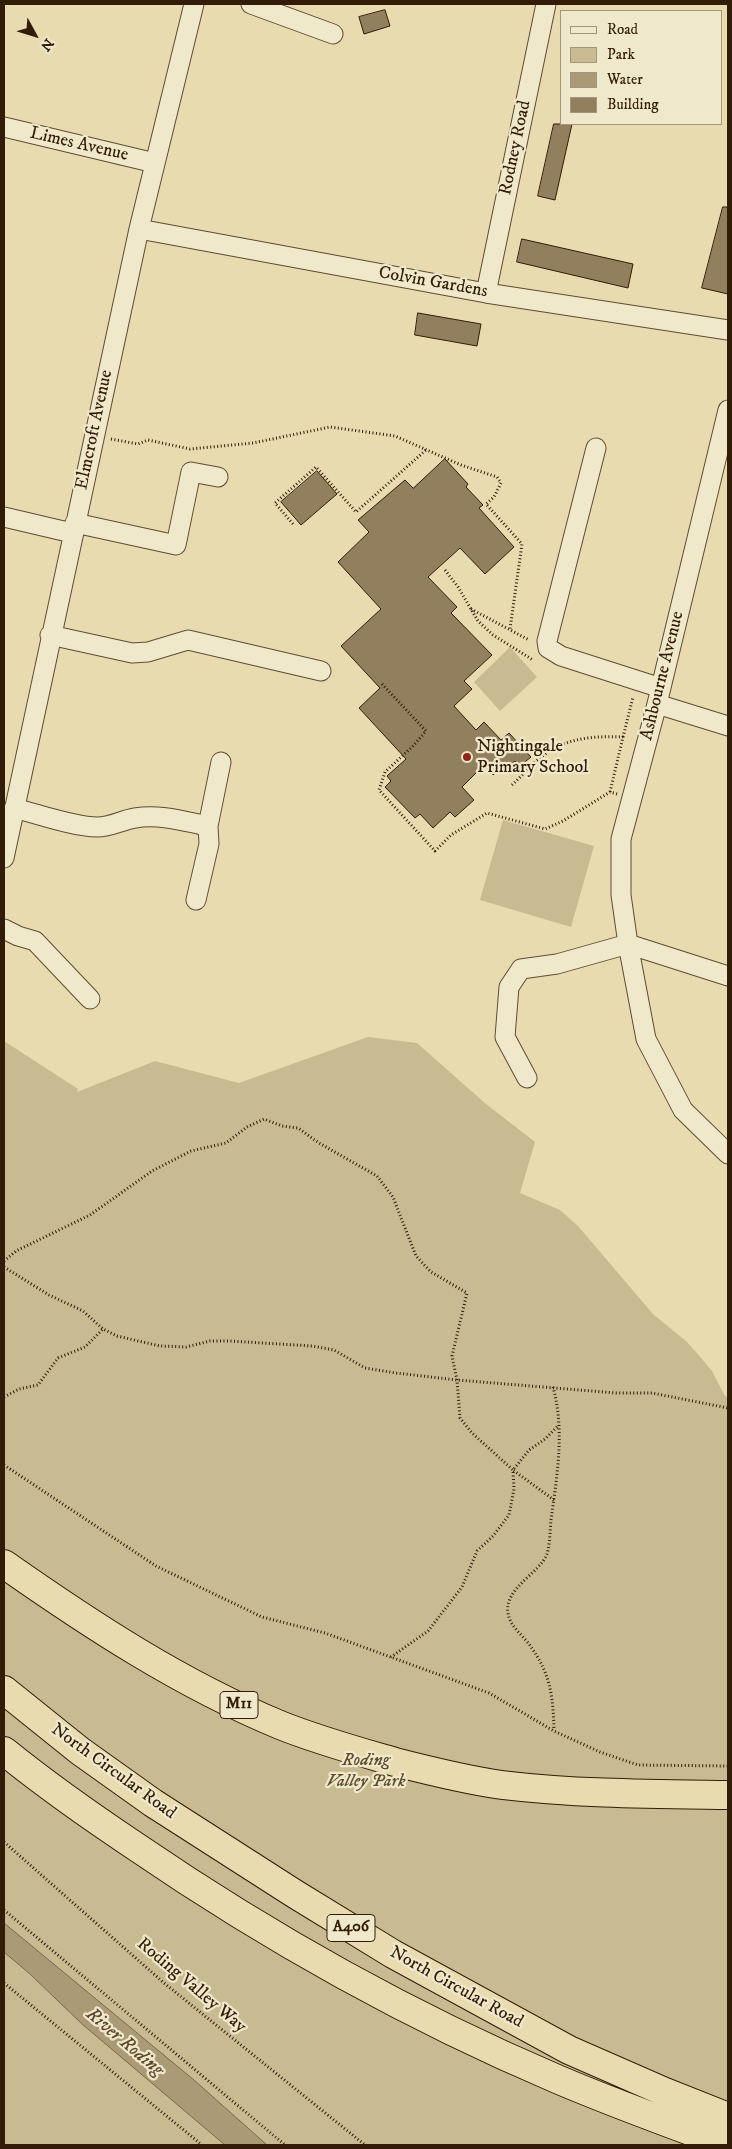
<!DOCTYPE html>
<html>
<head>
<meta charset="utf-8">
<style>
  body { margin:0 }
  #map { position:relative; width:732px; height:2149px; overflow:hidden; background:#e7dbaf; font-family:"IM FELL DW Pica",serif }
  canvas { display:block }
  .frame { position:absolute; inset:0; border:5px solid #331c07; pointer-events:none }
  .legend { position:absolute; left:560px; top:10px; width:162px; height:115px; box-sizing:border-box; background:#efe8cb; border:1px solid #a4967d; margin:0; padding:6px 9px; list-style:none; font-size:15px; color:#331c07 }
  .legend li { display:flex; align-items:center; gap:10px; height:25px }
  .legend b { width:25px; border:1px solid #a4967d }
  .north { position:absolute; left:10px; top:10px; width:50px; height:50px; -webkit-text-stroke:4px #efe8cb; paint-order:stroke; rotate:129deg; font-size:14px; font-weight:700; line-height:20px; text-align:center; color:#331c07 }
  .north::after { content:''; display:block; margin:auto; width:18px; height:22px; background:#331c07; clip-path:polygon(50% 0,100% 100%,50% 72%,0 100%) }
</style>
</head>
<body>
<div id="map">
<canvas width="732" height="2149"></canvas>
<div class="frame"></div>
<ul class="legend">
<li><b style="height:6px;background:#efe8cb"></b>Road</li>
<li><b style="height:14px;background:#c8bb92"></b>Park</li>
<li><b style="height:14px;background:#aa9a76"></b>Water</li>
<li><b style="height:14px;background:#917f5e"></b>Building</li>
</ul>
<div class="north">N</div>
</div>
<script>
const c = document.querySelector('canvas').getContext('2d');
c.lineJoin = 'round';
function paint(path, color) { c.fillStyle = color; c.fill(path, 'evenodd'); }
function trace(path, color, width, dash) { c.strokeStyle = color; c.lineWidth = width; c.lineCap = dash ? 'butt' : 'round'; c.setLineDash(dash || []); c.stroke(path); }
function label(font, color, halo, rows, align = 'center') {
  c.font = font + ' "IM FELL DW Pica",serif'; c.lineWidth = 4.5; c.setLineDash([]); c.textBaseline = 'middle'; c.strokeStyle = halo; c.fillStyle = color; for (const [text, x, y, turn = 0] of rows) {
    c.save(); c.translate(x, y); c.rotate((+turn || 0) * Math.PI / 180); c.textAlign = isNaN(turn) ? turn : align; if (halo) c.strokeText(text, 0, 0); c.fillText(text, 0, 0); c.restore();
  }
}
const green = new Path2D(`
  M510,647l27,30 -37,34 -26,-29z
  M503,820l91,26 -23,81 -91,-27z
  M368,1037l49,6 69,61 49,38 -15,51 40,17 18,16 75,88 34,28 15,17 10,12 13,25 3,1v748h-724v-1104l74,48 -1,3 78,-31 84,22z`);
const water = new Path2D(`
  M4,1923l190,157 73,65h-42l-143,-121 -52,-50 -26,-22z`);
const building = new Path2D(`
  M385,10l5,16 -26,8 -5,-17z
  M554,124h18l-17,76 -17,-4z
  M723,207h5v87l-26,-6z
  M522,239l111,25 -5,24 -111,-26z
  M418,313l63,11 -4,22 -62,-11z
  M445,459l23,25 -2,3 17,18 -4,3 35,39 -29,27 -25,-26 -32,29 29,30 -6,6 41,42 -28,26 8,8 -18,17 22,24 8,-8 17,18 8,-7 22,24 -11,9 -5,-5 -9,8 -3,-3 -10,9 -9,-10 -22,22 12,13 -19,17 -5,-5 -17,16 -13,-14 -5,4 -30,-31 6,-6 -4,-5 19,-17 -47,-51 21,-20 -39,-42 40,-37 -43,-47 31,-30 -11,-12 47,-40 8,8z
  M317,471l20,23 -36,31 -20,-23z`);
const path = new Path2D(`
  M111,439l27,5 10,-4 42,9 63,-6 77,-16 65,9 66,29 36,12 4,6 -7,14 -8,7 36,40 -12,85
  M293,524l-18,-21 41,-36 40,45 71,-63
  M445,570l13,17 20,34 15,14 40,25
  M471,609l58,31
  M382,684l44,47 -13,15 -28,26 -6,18 56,61 16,-16 36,-22 58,16 18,-8 47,-29 7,2
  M623,737l10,-40
  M512,785c11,-10 22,-24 35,-32 22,-16 50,-17 76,-16l-13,55
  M4,1261l12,-10 74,-36 62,-44 39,-20 35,-8 21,-16 17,-8 18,7 16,2 21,15 58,33 16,21 23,59 15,16 36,21 -15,63 5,24 3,38 12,15 41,37 1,19 -5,26 -16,21 -16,15 -15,36 -34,44 -37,26
  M4,1267l45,28 34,16 20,18 14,7 43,10 26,1 24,-6h20l82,5 22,4 31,18 31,5 61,7 159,13h36l76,15
  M553,1387c12,43 4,89 -2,133 -1,11 -1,24 -4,34 -7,19 -43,34 -39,59 2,14 16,23 23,34 20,28 22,50 23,83
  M4,1397l15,-8 19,-4 20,-27 27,-11 18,-18
  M4,1465l152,101 106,51 63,16 164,60 65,38 46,21 38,13 90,1
  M554,1500l-41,-30 16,-20 16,-11 14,-14
  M4,1842l160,141 201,162
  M4,1910l281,235
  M4,1983l198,162`);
const minor = new Path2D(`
  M251,4l82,30
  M4,127l151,36
  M139,229l347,64 242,37
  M486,293l60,-289
  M728,410l-71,294 -36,135v56l7,49 18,95 37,71 45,44
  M596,448l-49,193 1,7 13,8 100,32
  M4,517l68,16
  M75,523l101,22 15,-73 27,5
  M50,635l82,18 16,-1 40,-12 133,31
  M657,704l71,22
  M14,808c24,6 60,19 83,19 14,0 25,-7 38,-9 25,-4 48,3 73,8
  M4,858l135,-629 55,-225
  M196,900l13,-56 -1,-18 13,-64
  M4,929l14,7 17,5 55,58
  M628,944l100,32
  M527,1078l-22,-41 4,-50 12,-18 36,-5 71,-20`);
const highway = new Path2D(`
  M4,1564c87,61 177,120 276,161 37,15 77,26 115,37 35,9 71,18 107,23 75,9 151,9 226,10
  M4,1690l76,61 73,52 142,91 98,60 176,96 96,42 63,25
  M4,1751c42,34 86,65 131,95 133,91 274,170 422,233 56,24 114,45 171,66`);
const markers = [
  [467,757,5,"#8f2418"]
];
const shields = [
  [239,1705,38],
  [351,1928,48]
];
const shieldNames = [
  ["M11",239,1705],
  ["A406",351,1928]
];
const streetNames = [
  ["Limes Avenue",79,145,13],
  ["Rodney Road",516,148,-78],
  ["Colvin Gardens",433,283,10],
  ["Elmcroft Avenue",95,430,-78],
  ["Ashbourne Avenue",663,676,-76],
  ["North Circular Road",113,1772,36],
  ["Roding Valley Way",191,1986,40],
  ["North Circular Road",456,1988,29]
];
const poiNames = [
  ["Nightingale",477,747],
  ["Primary School",477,768]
];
const parkNames = [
  ["Roding",366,1761],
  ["Valley Park",366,1782]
];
const waterNames = [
  ["River Roding",124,2043,40]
];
paint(green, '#c8bb92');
paint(water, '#aa9a76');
trace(water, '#7a684a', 1);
paint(building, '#917f5e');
trace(building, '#331c07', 1);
trace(minor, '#604c31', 21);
trace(highway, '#331c07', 30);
trace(path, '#331c07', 3, [1, 2.5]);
trace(minor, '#efe8cb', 19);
trace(highway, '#e7dbaf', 28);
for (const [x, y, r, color] of markers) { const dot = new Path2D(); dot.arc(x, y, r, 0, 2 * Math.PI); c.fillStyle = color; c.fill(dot); trace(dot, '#efe8cb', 2); }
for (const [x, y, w] of shields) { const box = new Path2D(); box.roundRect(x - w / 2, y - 13.5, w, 27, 4); c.fillStyle = '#efe8cb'; c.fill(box); trace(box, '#331c07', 1); }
label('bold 16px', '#331c07', null, shieldNames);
label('18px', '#331c07', '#efe8cb', streetNames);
label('18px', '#331c07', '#efe8cb', poiNames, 'left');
label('italic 18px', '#604c31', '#efe8cb', parkNames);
label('italic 19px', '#5d482e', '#efe8cb', waterNames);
</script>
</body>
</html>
